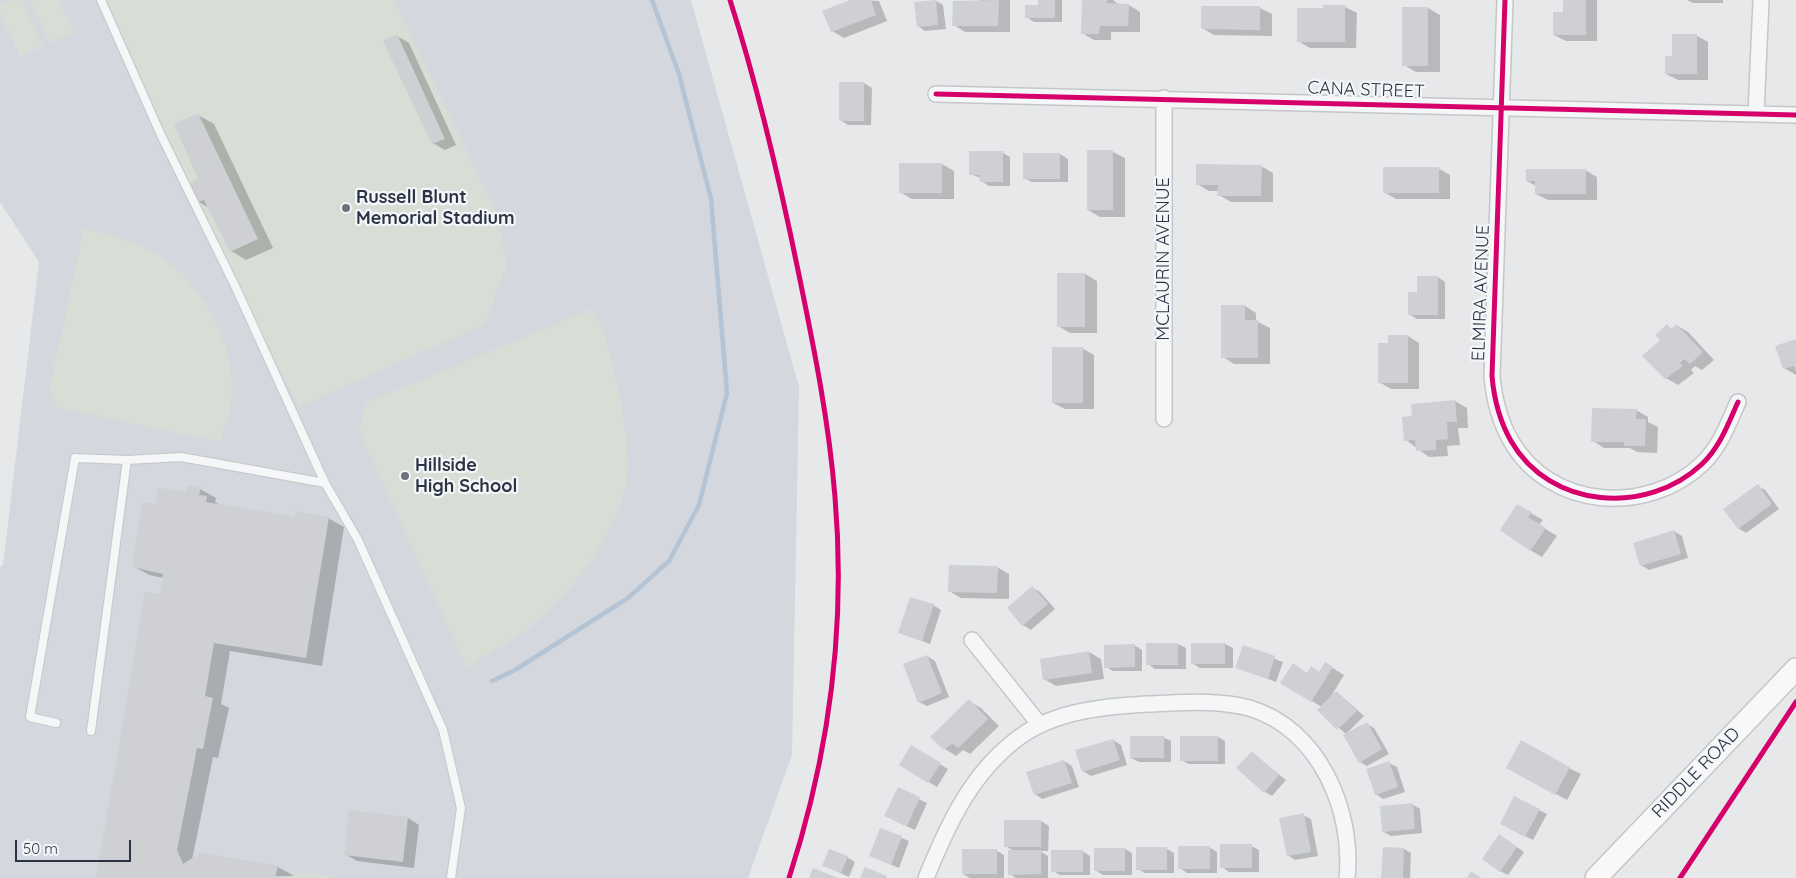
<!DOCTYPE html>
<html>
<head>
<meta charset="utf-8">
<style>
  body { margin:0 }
  #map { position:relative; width:1796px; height:878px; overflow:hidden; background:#e6e8ea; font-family:Quicksand,sans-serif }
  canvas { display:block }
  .scale { position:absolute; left:15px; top:840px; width:116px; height:22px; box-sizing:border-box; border:2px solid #2b3445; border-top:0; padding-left:6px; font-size:15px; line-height:18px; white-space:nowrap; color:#2b3445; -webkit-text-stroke:4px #f4f6f9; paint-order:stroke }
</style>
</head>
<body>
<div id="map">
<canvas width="1796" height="878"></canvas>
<div class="scale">50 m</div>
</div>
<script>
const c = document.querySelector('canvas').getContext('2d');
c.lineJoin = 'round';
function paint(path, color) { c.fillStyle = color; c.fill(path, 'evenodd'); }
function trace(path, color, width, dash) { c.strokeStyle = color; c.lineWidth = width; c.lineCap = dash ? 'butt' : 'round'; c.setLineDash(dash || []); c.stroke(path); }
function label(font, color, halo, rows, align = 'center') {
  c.font = font + ' Quicksand,sans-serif'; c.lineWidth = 4.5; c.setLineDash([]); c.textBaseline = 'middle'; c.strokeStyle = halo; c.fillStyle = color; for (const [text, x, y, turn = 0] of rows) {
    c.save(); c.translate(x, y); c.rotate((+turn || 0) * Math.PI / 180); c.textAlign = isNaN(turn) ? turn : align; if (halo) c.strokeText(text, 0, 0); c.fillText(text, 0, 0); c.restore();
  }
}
const built = new Path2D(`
  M0,0h691l108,387 -7,368 -44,123h-748v-311l3,-2 36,-303 -39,-60z`);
const green = new Path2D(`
  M12,0h10l21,46 -23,11 -20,-43v-9z
  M30,0h29l15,32 -24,11z
  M107,0h287l103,214 10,50 -22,60 -186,83 -103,-205z
  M84,229c24,6 52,12 73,25 48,29 83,97 73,155 -2,11 -7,22 -10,33l-161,-34 -10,-17z
  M592,309c17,28 19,51 27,83 4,19 10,64 8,83 -7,58 -57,121 -102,156 -18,13 -39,24 -58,37l-108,-237 7,-28z
  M306,872l29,6h-47l2,-2z`);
const shadow = new Path2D(`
  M853,0l26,1 8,20 -43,17 -12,-7z
  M979,0h31v32h-45l-11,-7z
  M1039,0h23v22h-28l-8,-5 13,-11z
  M1083,0h30l6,5h10l11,7v20h-29v8h-17l-12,-7z
  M1564,0h33v41h-31l-12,-6 10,-21z
  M1687,0h36v3h-30z
  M936,1l7,4 3,24 -21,2 -7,-5z
  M1203,7l57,1 12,6v22l-58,-1 -12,-7z
  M1345,7l12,6 -1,35h-46l-12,-7 26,-32z
  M1428,8l12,7v57h-24l-12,-7z
  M1696,35l12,7v38h-30l-12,-6z
  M397,36l12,7 47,102 -11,5 -12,-7z
  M864,83l8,5 -1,37h-23l-8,-5z
  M198,115l16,9 59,124 -27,12 -15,-9 -22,-43 -12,-7 2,-21z
  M1088,152h25l12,6v59h-25l-12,-7z
  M1003,153l7,4v29h-21l-8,-5v-3l-11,-4z
  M1060,154l8,5v23h-36l-8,-4z
  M942,164l12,7v28h-42l-12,-7z
  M1261,166l12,7v29h-42l-12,-7v-4h-10l-12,-7z
  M1438,168l12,7v24h-54l-12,-7z
  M1585,170l12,7v23h-49l-12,-6v-8l-9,-5z
  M1085,274l12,7v52h-27l-12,-7z
  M1438,277l7,5v37h-28l-8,-5 9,-21z
  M1245,306l11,7v8l14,7v36h-36l-11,-7z
  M1676,325l12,7 26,28 -12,10 -7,-4 -4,4 3,3 -16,12 -12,-7 -22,-22 18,-16 5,-14 5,3z
  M1408,336l11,7v46h-28l-12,-7 11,-38z
  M1796,341v34l-12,-7z
  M1082,348l12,7v54h-29l-12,-6z
  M1455,401l12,7 1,20h-10l2,17 -13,1 1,10 -19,1 -23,-17 7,-23z
  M1636,410l12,7v5l10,5 -1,26 -20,-1 -7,-4h-26l-11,-7z
  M1758,486l7,4 14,19 -33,24 -8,-5z
  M200,489l16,9 -1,4 7,4 74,13 32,-1 16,9 -22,139 -92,-15 -9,53 8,4 -11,50 -5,-1 -21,103 8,-5 78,12 16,9 -197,2 67,-300 -15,-3 -16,-9 24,-60z
  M1517,505l26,15 -4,5 18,11 -15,21 -12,-7z
  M1674,531l8,5 6,22 -39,12 -8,-5z
  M997,567l12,7v25l-48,-1 -12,-7z
  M1033,588l7,4 15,17 -24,21 -8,-5 -14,-16z
  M933,605l8,5 -11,34 -30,-11z
  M1148,644h30l8,4v21h-31l-7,-5z
  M1192,644h33l8,4v20h-33l-8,-5z
  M1134,645l8,5v21h-29l-7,-4z
  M1244,647l39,15 -7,20 -39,-15z
  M1089,652l12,7 3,20 -48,7 -12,-7z
  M927,656l8,5 14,36 -22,9 -8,-4z
  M1326,664l18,11 -14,23 7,-6 27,24 -18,18 -27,-24 3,-3 -40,-24 26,-9 12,-1z
  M969,701l12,7 18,18 -29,28 -7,-4 -7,6 -11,-7 -13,-12z
  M1367,724l7,4 15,26 -22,12 -7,-4z
  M1163,737l8,4v21h-32l-8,-4z
  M1218,737l7,4v23h-36l-8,-4z
  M1113,740l8,5 6,20 -36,11 -8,-5z
  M912,747l36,22 -11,18 -36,-22z
  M1252,753l34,27 -14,16 -7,-4z
  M1064,761l8,5 7,21 -37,12 -7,-5z
  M1389,763l8,4 8,25 -22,7 -7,-5z
  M1569,768l12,6 -14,26 -48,-26z
  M898,789l29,14 -12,27 -22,-10z
  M1412,804l8,5 2,24 -31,3 -7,-4z
  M1539,810l8,4 -14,26 -24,-12z
  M1303,815l8,4 7,37 -23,4 -7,-5z
  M408,818l11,7 -5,43 -57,-7 -12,-7z
  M1005,821h36l8,5 -1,25h-8l8,5v22h-32l-6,-4 4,-23 -9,-5z
  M881,829l28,12 -10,27 -28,-12z
  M1507,840l17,12 -16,23 -8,-4z
  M1251,846l8,4v22h-30l-7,-5z
  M1209,847l8,5v21h-30l-7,-5z
  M1125,849l7,4v22h-29l-8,-5z
  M1167,849l7,4v20h-29l-7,-4z
  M1404,849l7,4 -1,25h-28z
  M997,851l7,4v23h-34l-7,-4z
  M1082,851l8,5v19h-30l-7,-4z
  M847,857l8,5 -6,15 -26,-12z`);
const stream = new Path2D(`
  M492,681l23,-11 113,-72 41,-37 30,-56 28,-112 -16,-194 -32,-125 -27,-74`);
const building = new Path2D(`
  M850,0h21l5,15 -45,17 -9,-21z
  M936,0l2,25 -21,2 -3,-25z
  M999,0l-1,26h-46l1,-25z
  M1038,0h17v18h-30v-13h13z
  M1082,0h25v3l22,1 -1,22h-28l-1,8h-18z
  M1563,0h23v35h-33v-23h10z
  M1323,5h22v37h-48v-34h26z
  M1201,6h59v24l-59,-1z
  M1402,7h26v59h-26z
  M397,34l48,105 -13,5 -49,-103z
  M1672,34h25v40h-32v-18h7z
  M839,82h25v39h-25z
  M198,113l60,126 -28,13 -26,-52 -8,2 -8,-18 10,-5 -24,-55z
  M1087,150h26v60h-26z
  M969,151h34v31h-23v-7h-11z
  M1023,153h37v26h-37z
  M899,163h43v30h-43z
  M1196,164l66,1 -1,31h-44l1,-11h-22z
  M1383,167h56v26h-56z
  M1526,169h60v25h-51v-13h-9z
  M1057,273h28v54h-28z
  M1417,276h21v39h-30v-23h9z
  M1221,305h24v15h13v38h-37z
  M1667,324l4,5 5,-5 27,28 -13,12 -6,-5 -4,4 3,3 -18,13 -23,-23 18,-16 -5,-5z
  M1388,335h20v48h-30v-40h10z
  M1796,339v32l-2,-5 -11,3 -8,-23z
  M1052,347h31v56h-31z
  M1455,400l2,22h-10l1,17 -12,1v10l-20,1 -1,-11 -11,1 -2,-24 10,-1 -1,-12z
  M1592,408l45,1 -1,10h10l-1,27h-21v-4h-33z
  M1758,484l14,20 -34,25 -15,-20z
  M187,485l14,3 -2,7 8,1 -1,6 89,15v-6l34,6 -23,141 -92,-15 -9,53 8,2 -10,51 -6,-1 -20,102 6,14 17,-11 78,13 -3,12h-179l49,-286 15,2 3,-20 -31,-7 10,-65 14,2 2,-16 28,4z
  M1517,504l15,8 -4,5 18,11 -16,23 -30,-21z
  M1674,530l7,24 -41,12 -7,-23z
  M949,565l49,1 -1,27 -49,-1z
  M1032,586l16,18 -26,22 -15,-18z
  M910,597l24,7 -12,37 -24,-8z
  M1146,643h32v22h-32z
  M1191,643h34v21h-34z
  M1135,644v23l-31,1v-23z
  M1243,645l32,11 -7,23 -33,-11z
  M1089,651l3,22 -49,7 -3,-21z
  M927,655l15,38 -24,10 -15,-39z
  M1325,662l8,5 -22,35 -31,-19 13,-20 14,10 4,-7 8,6z
  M1336,691l21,20 -20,19 -20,-20z
  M969,699l19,20 -30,29 -6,-5 -8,7 -14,-13z
  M1367,722l15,27 -23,14 -16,-28z
  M1130,736h34v22h-34z
  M1180,736h38v25h-38z
  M1113,739l7,21 -38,12 -7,-22z
  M1521,740l49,27 -15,28 -49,-27z
  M911,745l30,18 -13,20 -29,-18z
  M1252,751l27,24 -15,18 -28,-25z
  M1064,760l8,23 -38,12 -8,-23z
  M1389,761l9,26 -23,8 -9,-26z
  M898,787l22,10 -13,29 -23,-10z
  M1514,796l26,13 -15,28 -25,-13z
  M1413,803l2,26 -33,3 -2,-26z
  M349,810l59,7 -5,45 -59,-7z
  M1304,813l7,39 -24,4 -8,-38z
  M1004,820h37v27h-37z
  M880,828l22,8 -11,29 -22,-9z
  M1499,834l18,13 -17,25 -18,-13z
  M1220,844h32v24h-32z
  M1178,846h32v23h-32z
  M1136,847h31v23h-31z
  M1383,847l21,1 -1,30h-22z
  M1094,848h31v23h-31z
  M829,849l19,7 -7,17 -19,-7z
  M962,849h35v25h-35z
  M1008,850h33v24l-33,1z
  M1051,850h32v22h-32z
  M865,867l22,9 -1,2h-26z
  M813,868l25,10h-29z
  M1471,871l10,7h-14z`);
const service = new Path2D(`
  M101,0l60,135 75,153 89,195
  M56,723l-26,-6 45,-259 52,2 54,-3 144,26 33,57 85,190 18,78 -10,70
  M91,731l36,-271`);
const minor = new Path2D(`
  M1505,0l-13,376c2,23 7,44 19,65 39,68 136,75 191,23 18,-17 26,-40 36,-62
  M936,94l860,21
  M1164,98v321
  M1756,113l5,-113
  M972,640l68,85
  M926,878c22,-54 46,-107 95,-142 35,-25 85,-30 127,-32 33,-1 68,-5 101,4 70,20 105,103 98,170`);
const secondary = new Path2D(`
  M1596,878l200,-209`);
const cycleway = new Path2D(`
  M730,0c29,90 50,182 69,275 15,73 30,147 36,222 11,129 -6,258 -46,381
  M1505,0l-13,376c2,23 7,44 19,65 39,68 136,75 191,23 18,-17 26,-40 36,-62
  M936,94l860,21
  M1680,878l116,-176`);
const markers = [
  [346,208,5,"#6c737f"],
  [405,476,5,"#6c737f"]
];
const streetNames = [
  ["CANA STREET",1366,90,2],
  ["MCLAURIN AVENUE",1164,259,-90],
  ["ELMIRA AVENUE",1481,293,-88],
  ["RIDDLE ROAD",1696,773,-46]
];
const poiNames = [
  ["Russell Blunt",356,198],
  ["Memorial Stadium",356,219],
  ["Hillside",415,466],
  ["High School",415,487]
];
paint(built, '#d4d7dd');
paint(green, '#d6ded6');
paint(shadow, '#0003');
trace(stream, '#b4c4d5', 4.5);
paint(building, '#ced0d3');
trace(service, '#c4c6c8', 10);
trace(minor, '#c4c6c8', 18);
trace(secondary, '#c4c6c8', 24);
trace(service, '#f5f6f7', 8);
trace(minor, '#f5f6f7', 15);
trace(secondary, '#f8f8f8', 21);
trace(cycleway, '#d6006c', 5);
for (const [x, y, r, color] of markers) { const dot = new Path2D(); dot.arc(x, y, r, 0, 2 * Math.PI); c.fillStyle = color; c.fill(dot); trace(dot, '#f4f6f9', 2); }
label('18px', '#2b3445', '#f4f6f9', streetNames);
label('bold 18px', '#2b3445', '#f4f6f9', poiNames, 'left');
</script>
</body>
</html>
